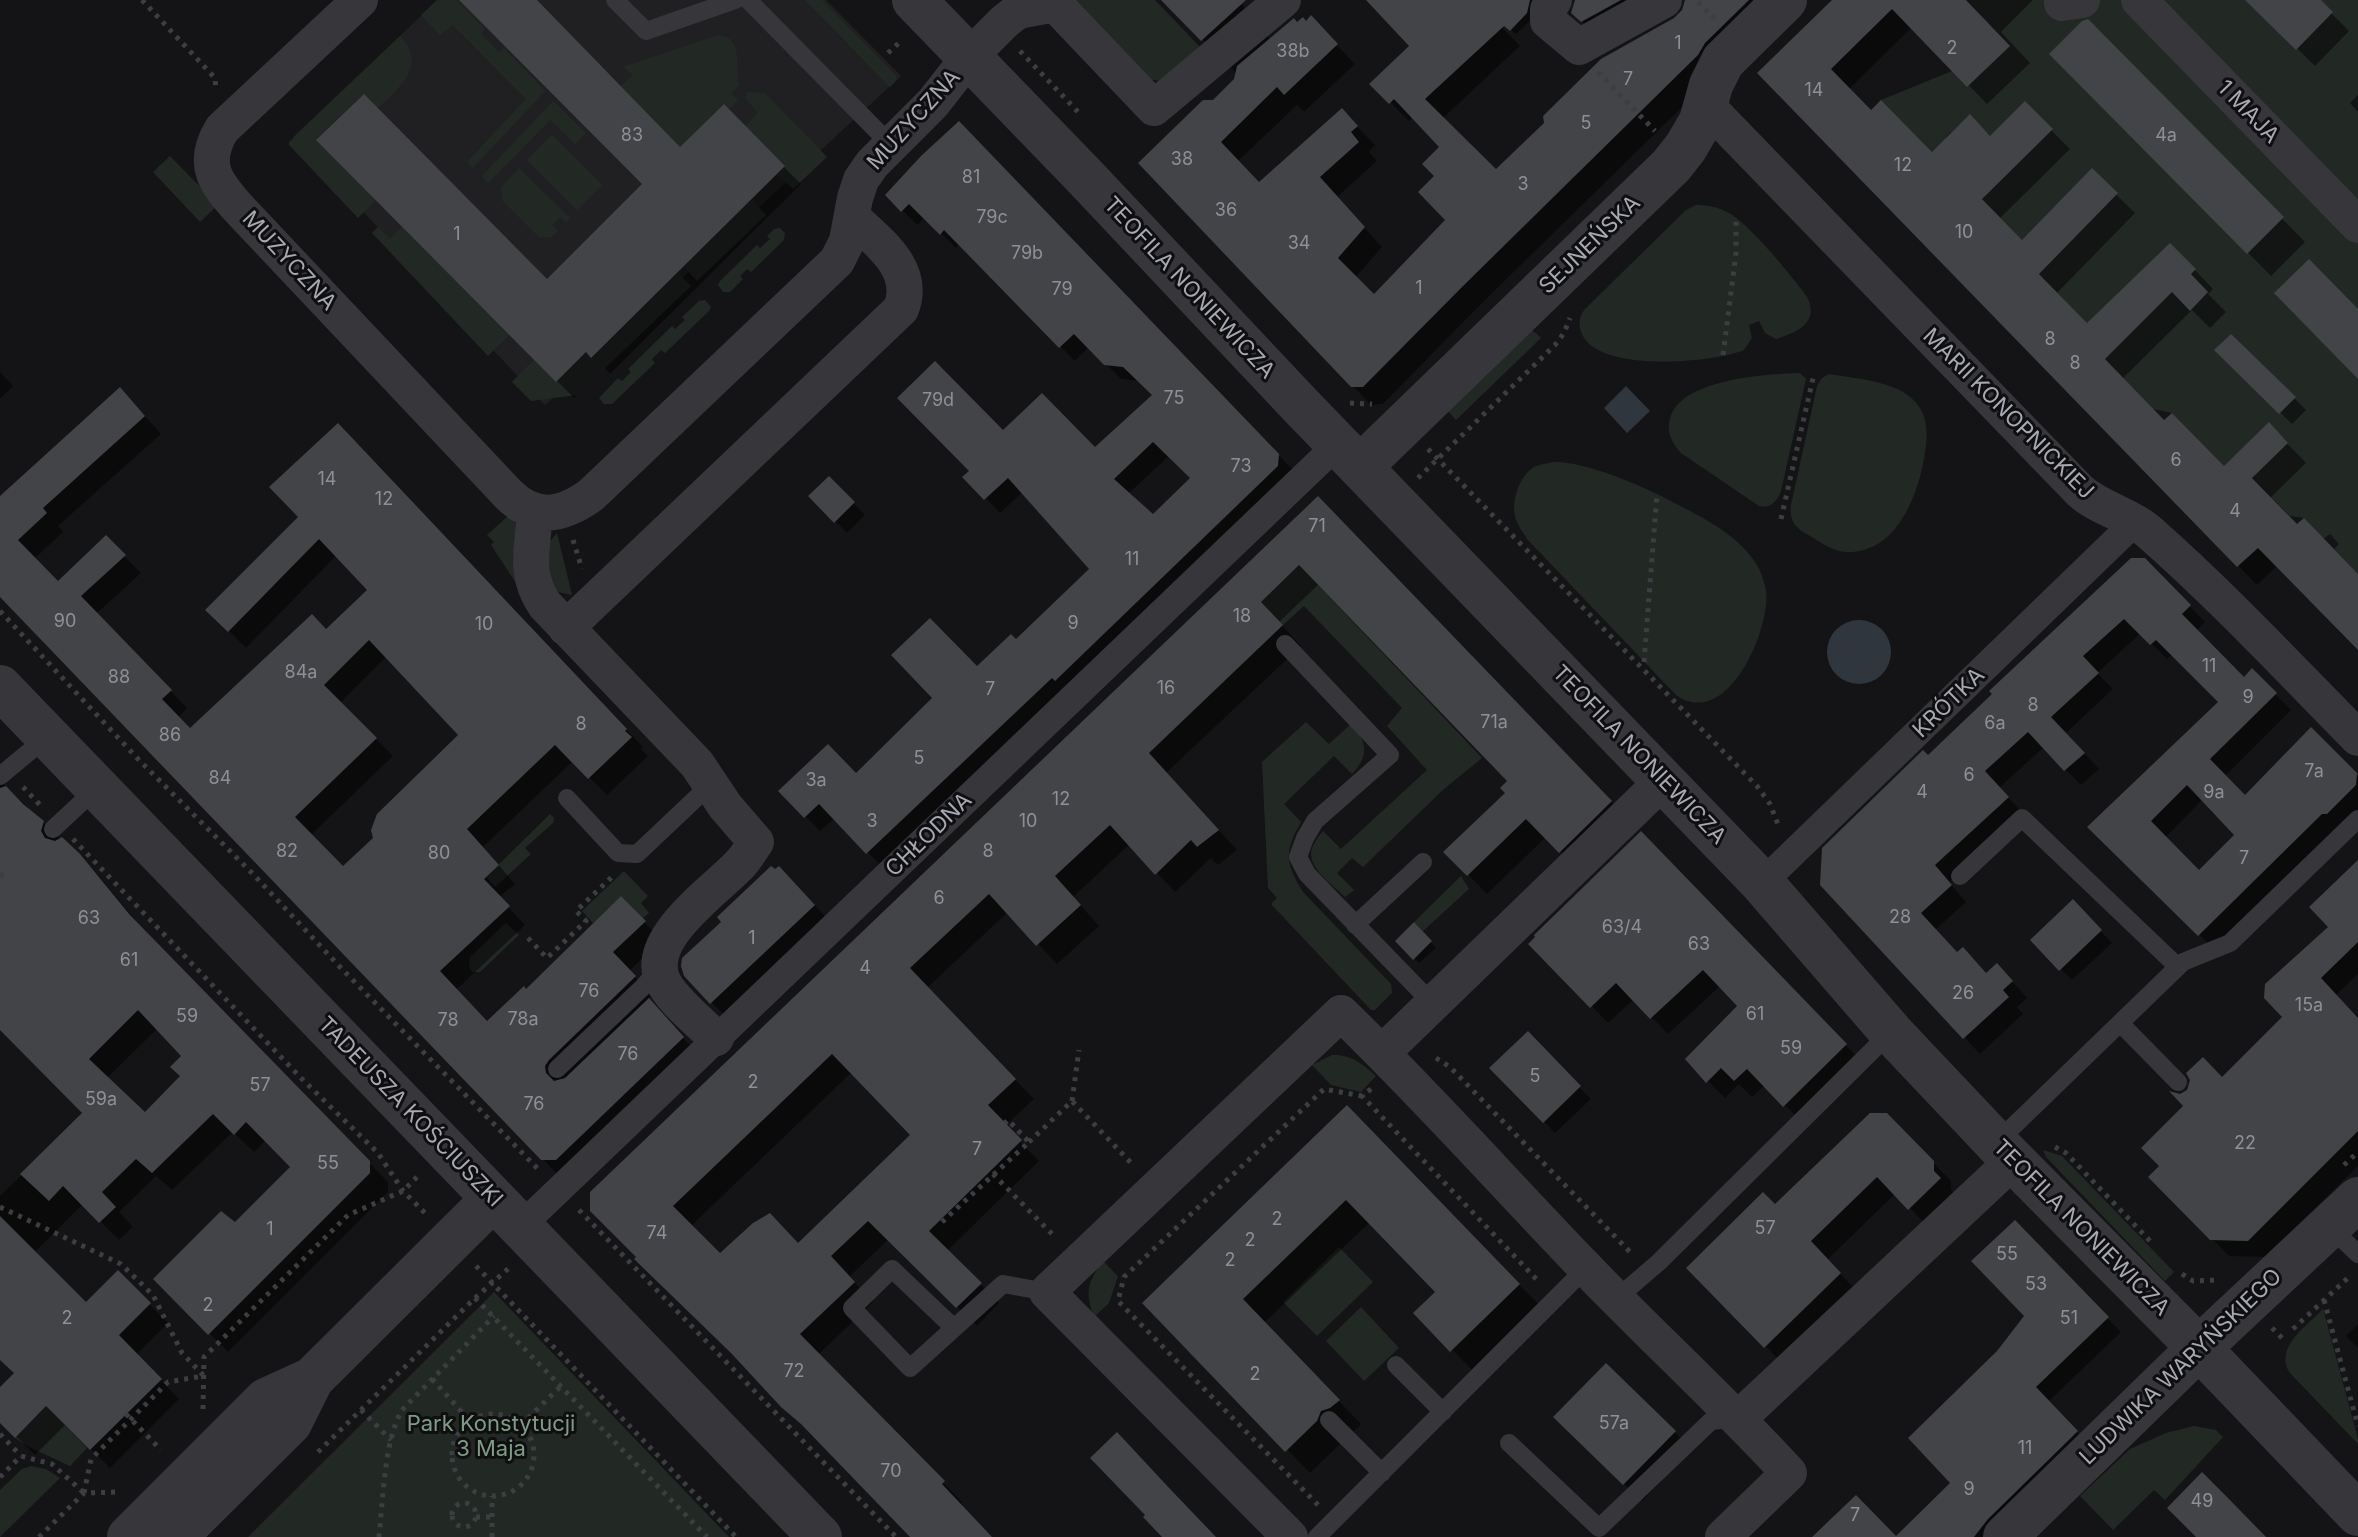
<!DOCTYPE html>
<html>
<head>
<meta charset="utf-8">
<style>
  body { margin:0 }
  canvas { display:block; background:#141315 }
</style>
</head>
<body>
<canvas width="2358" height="1537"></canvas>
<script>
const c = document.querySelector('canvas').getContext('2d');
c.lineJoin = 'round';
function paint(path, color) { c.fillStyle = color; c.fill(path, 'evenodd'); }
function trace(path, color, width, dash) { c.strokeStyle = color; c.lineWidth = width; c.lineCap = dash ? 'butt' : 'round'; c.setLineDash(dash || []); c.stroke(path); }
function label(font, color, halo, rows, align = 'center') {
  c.font = font + ' Inter,sans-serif'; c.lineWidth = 6; c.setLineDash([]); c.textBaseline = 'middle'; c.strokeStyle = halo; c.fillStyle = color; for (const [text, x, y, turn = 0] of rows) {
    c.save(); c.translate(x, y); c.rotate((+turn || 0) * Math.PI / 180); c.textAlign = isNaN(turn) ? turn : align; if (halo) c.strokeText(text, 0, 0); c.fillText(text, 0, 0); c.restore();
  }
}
const built = new Path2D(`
  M438,0h388l75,76 -356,329 -252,-268z`);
const green = new Path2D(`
  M437,0h19l29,29 -4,5 18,18 5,-4 41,43 -72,77 -6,-6 59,-63 -73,-74 -13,10 -19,-20z
  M805,0h17l74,76 1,4 -7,7z
  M1073,0h82l47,49 -39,32 -12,-1z
  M1966,0h392v574l-24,-25 5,-5 -9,-10 -7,5 -19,-21 -14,-2 -57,-58 -9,8 -52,-53 -19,-4 -48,-50 8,-9 -96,-99 8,-8 -71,-72 36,-35 -20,-21 -24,22 -5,24 -60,-61 71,-29 42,-41z
  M718,35c27,3 16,31 21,50l-8,9 7,6 -9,9 -6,-5 -43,43 -59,-61 12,-11 -10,-8z
  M400,36c28,29 -1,52 -22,72l-15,-14 -47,45 60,61 -18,18 -69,-73v-3z
  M748,92l17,1 62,64 -34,32 -16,-15 8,-9 -40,-39 13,-13 -13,-15z
  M553,101l33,32 -11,11 -25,-24 -62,63 -6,-7z
  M552,135l50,50 -25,25 -50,-50z
  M170,156l48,49 -18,17 -47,-50z
  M519,168l51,50 -4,4 -6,-5 -8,8 6,6 -7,6 -11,1 -38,-38 -1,-13z
  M752,199l14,16 -69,66 -13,-14z
  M1696,205c11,0 21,2 31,7 21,10 65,64 80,85 13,26 -10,35 -31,42l-11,-6 -6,-12 -10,4 3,13 -8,12c-31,13 -146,23 -162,-16 -4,-9 -3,-16 2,-24l102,-100z
  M378,227l12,12 12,-12 107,108 -21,21 -116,-123z
  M780,228l5,5 -1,7 -33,32 -4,-3 -7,7 3,3 -13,13h-7l-5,-7 2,-4 37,-36 3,3 10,-9 -3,-3 7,-7z
  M678,273l13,13 -114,109 -46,6 -19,-19 22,-22 22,22 30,-30 6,5z
  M705,300l6,7 -2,4 -44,42 -4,-3 -9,9 3,4 -43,41h-8l-5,-6 19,-20 4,3 9,-9 -3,-3 44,-43 3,3 10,-9 -3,-3 17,-16z
  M1529,327l12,11 -85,82 -11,-12z
  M1800,373l6,6 -25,112c-4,10 -10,18 -22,15l-78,-53c-9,-10 -15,-21 -11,-34 9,-40 97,-45 130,-46z
  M1829,374c23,4 63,7 81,23 20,16 18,39 14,62 -7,38 -27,91 -73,93 -15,1 -27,-7 -39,-15 -15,-8 -23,-14 -21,-32l26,-119 5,-8z
  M1555,462c30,0 83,22 110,36 32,17 69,33 90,64 5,7 9,19 11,28 5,40 -39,141 -90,105l-149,-156c-3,-6 -8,-11 -10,-17 -8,-17 2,-48 19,-56 6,-2 13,-3 19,-4z
  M509,515l8,10 1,61 -27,-41 3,-3 -7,-7z
  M557,533l15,62 -14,-3 -7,-6 -4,-41z
  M1299,565l183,193 -38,31 -81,78 -11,-9 -15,15 17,17 -9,7c-10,-10 -33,-26 -34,-42 0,-9 7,-18 12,-24l18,18 86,-79 -40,-44 15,-18 -98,-102 -21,19 -22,-23z
  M1306,722l23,22 22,-20c17,18 18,32 1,50l-18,-18 -50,48 17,18c-17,30 -16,41 2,70l88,92 1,9 -17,17h-4l-100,-106 6,-6 -9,-10 -6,-126z
  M550,814l4,4 -1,5 -28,25 6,6 -36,33 -9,-10z
  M624,871l24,25 -7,7 8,10 -6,5 -22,-22 -28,27 -11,-12z
  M1461,876l8,13 -46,42 -9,-9z
  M506,923l13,12 -39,37h-8l-3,-6 1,-9z
  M1332,1055c20,0 29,8 44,21l-15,16 -30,-7 -19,-20z
  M2043,1150l19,6 112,116 -9,9 -119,-124z
  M1339,1247l34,35 -56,54 -34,-34z
  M1103,1261l15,15 -9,27 -15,14c-9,-25 -7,-34 9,-56z
  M494,1292l235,245h-481l227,-226z
  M1361,1307l38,41 -35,33 -38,-40z
  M2323,1309l35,130v5l-69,-72c-14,-26 18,-46 34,-63z
  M46,1406l41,42 -17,18 -39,-18 -16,-10z
  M2194,1426l22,4 7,7 -58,63 -11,-10 -41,40 -33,-34 50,-47 36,-16z
  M31,1466l15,3 14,9 -60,59v-47l22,-21z`);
const water = new Path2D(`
  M1626,386l24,25 -23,22 -23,-25z
  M1827 652a32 32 0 1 1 64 0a32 32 0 1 1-64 0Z`);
const shadow = new Path2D(`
  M462,0h72l146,149 44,-42 77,77 -191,190 -5,-6 -31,30 -255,-258 228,142 98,-98z
  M1164,0h74l20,22 -3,2 16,16 58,-3 26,27 -51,48 -7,-7 -59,56 21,23 83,-73 33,34 -6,7 8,9 -40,36 45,50 -27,31 19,18 74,-76 -12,-44 6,-29 -29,-30 -4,4 -37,-37 40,-38 -43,-46h169l-6,19 -16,15 -25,-22 -2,2 31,32 -78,73 54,53 180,-152 8,-9 3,-11h100l-70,73 -236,231 -98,100 -12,1 -230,-242 73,-61 22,-22 1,-6z
  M1577,0h95l-80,31 -19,-19z
  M1835,0h198l-32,32 29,31 -43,41 -75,-77 -63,62 22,23 61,42 59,-16 34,-34 45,45 -71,70 23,23 70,-71 43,42 -79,81 31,31 102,-61 24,25 -5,5 18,18 -16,16 -18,-18 -70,69 42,44 61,46 44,-44 37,38 -36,35 27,29 61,49v71l-80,-82 -21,20 -497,-512z
  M2248,0h70l31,31 -34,35z
  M2088,22l217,220 -34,34 -219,-222z
  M2358,95v17l-8,-9z
  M959,124l334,346 -411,397 -47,-49 -15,13 -39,-40 75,-16 121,-106 39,-27 76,-73 -69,-77 -23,21 -35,-36 38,-44 92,17 60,-54 -15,-15 -19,-2 -32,-32 -14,14 -116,-117 -3,4 -31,-31 -8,8 -30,-30zM1169,456l23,23 -39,37 -25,-22z
  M2231,336l75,74 -14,14 -75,-74z
  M0,372l13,14 -13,13z
  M137,407l24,27 -103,92 5,6 -29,27 24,25 48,-46 35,35 -45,41 91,94 -9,10 12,12 136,-99 43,-41 -32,-35 -91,93 -38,-38 93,-93 54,-74 288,304 -2,2 7,7 -41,39 -34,-34 -90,86 32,37 -16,13 26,28 -69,65 32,33 38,-32 95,-92 41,41 -33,31 23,24 -5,5 53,56 -140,121 -560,-583v-95zM387,656l74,79 -86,104 -32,30 -32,-34 82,-79 -53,-53z
  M829,478l36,37 -18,18 -36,-37z
  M1337,518l293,303 -51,49 -33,-33 -59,57 -41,-42 61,-59 2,-12 -190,-197 -40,38 22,24 -135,127 71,77 -19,15 -7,-7 -36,34 -45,-48 -57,53 26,29 -42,38 -49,-52 -81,76 107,111 -29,27 34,35 -92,90 52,52 -22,23 -88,-87 -40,38 24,25 -55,53 144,147 -2,3 30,32h-77l-321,-327zM852,1072l61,63 -114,110 -79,11 -29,-30z
  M2144,560l61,62 -9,9 48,48 8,-8 39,39 -66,66 21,22 65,-68 47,47v37l-143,136 -125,-123 131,-125 -48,-48 -6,5 -26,-26 -44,40 16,16 -47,44 33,36 -18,16 -37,-38 -45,41 24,25 -74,69 17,20 -31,28 23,25 29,20 25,6 15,17 -10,9 6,7 -43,40 -158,-170 106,-126zM2203,799l34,36 -38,37 -34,-34z
  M0,781l99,95 50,61 239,245v10l-160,160 -72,-73 79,-54 58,-58 -27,-27 -12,12 -21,-20 -61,58 -16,-14 -37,36 14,15 -14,13 -36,-36 -49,49 52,52 32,-32 50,50 -32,32 43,44 -69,69 -44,-44 -31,31 -35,-35v-30l17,-17 -17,-17v-160l85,-83 -85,-85zM158,1028l26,28 -1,20 -38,39 -39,-36z
  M1641,834l222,229 -61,59 -37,-37 -13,12 -13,-13 -14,14 -38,-38 53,-53 -20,-21 -52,48 -34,-35 -26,24 -77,-79z
  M2358,863v111l-23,22 19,20 2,-2 2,2v150l-93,91 -36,-1 -78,-79 11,-11 24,-60 -5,-10 41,-17 63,-62 46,-90z
  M802,891l35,38 -103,96 -23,-23 13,-80z
  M2073,902l39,41 -40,37 -39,-40z
  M1414,925l22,23 -17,15 -21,-22z
  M1528,1034l63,65 -36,34 -63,-65z
  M1886,1115l65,66v9l6,7 -30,29 -31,-33 -69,67 30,31 -74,73 -95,-96 87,-61z
  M1370,1131l172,177 -67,65 -59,-60 22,-21 -68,-70 -106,101 97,101 -7,7 -10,3 -4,10 -30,29 -165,-170z
  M2015,1223l106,109 -73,70 42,43 -92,92h-100l55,-54 46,-130 27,-37z
  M2358,1324v24l-12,-12z
  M1606,1365l86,84 -50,52 -87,-84z`);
const building = new Path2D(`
  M459,0h78l143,147 44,-43 61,62 -194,192 -5,-6 -30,30 -240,-242 48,-46 183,185 95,-95z
  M1161,0h85l-45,41z
  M1366,0h164l-3,13 -17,18 -6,-5 -79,73 71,70 48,-46 -1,-7 58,-57 73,-41 8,-8 3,-10h64l-44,43 -7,12 -235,231 -100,101h-12l-213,-224 65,-63h10l21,-21 3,-13 57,-48 3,4 6,-5 3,4 5,-6 27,29 -54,51 -7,-8 -56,55 38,40 83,-74 16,18 -7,6 8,10 -39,35 45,50 -27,31 36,36 71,-74 -27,-28 16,-16 -12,-12 17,-17 -45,-48 -5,5 -20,-20 40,-38z
  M1575,0h46l-40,22 -10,-9z
  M1832,0h134l44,46 -43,41 -75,-78 -61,60 40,41 10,-10 51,52 38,-38 20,22 35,-35 28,28 -71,70 40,41 70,-72 26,25 -79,81 48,49 83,-80 26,26 -5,5 17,18 -18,19 -18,-19 -67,67 59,61 8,-7 52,53 45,-44 19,21 -36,35 45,46 7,-6 54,56v76l-100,-102 -21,19 -480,-494z
  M2245,0h76l12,12 -37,38z
  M2088,19l196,198 -37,37 -198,-200 33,-33z
  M959,121l320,333 -1,12 -223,215 -3,-3 -186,176 -47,-50 -15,14 -26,-27 50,-47 28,29 76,-75 -41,-43 39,-37 47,48 34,-32 5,5 73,-70 -81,-91 -24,22 -22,-23 7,-6 -72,-73 38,-37 68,69 39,-37 53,54 57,-52 -29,-28 -19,-2 -30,-31 -15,14 -115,-118 -4,5 -31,-31 -8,8 -16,-17 36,-39zM1153,442l37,36 -37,36 -39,-35z
  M2309,259l49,50v70l-84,-86z
  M2231,334l65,63 -17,17 -65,-64z
  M120,387l25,29 -102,92 4,5 -29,27 40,41 48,-46 20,20 -45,41 91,94 -10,9 28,29 122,-114 14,15 41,-39 -48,-51 -91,93 -23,-22 93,-93 -29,-30 69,-64 289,306 -2,2 7,6 -44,42 -33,-34 -88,84 32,36 -15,14 26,27 -70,65 47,50 37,-35 2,3 95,-93 25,25 -33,31 23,24 -87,84 -4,6 1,7 8,8 11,-3 84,-80 35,39 -128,123h-15l-541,-563v-101zM369,640l89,95 -81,79 -6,16 2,8 -30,28 -48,-49 82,-79 -53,-53z
  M829,476l26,26 -21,21 -26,-27z
  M1318,496l294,305 -53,52 -33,-34 -59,57 -24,-24 62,-59 -5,-5 7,-7 -208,-216 -38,37 22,23 -134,128 70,77 -22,17 -6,-7 -36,35 -45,-50 -55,51 26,29 -45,41 -47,-52 -79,74 106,111 -28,26 34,35 -93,91 53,52 -26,25 -88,-87 -37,35 24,26 -55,52 145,147 -3,3 50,53h-82l-109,-113 -20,-17 -50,-54 -97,-94 2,-2 -46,-46v-19zM832,1054l78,81 -112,108 -28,-30 -17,10 -33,30 -47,-47z
  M2131,558h14l46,47 -9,9 62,63 8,-9 25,25 -67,66 35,36 66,-68 46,46 -1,12 -29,29h-5l-124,122 -111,-109 131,-125 -62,-62 -6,5 -26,-26 -41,37 16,17 -48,44 34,36 -21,18 -36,-39 -43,39 24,26 -74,68 17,20 -31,28 36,39 6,-5 23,26 11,-10 16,18 -10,9 6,7 -46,42 -143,-154 2,-37 101,-98 5,5 64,-61 -3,-3zM2187,785l47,50 -35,35 -48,-49z
  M6,786l17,18 21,17 -3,10 4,7 10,3 7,-4 18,17 50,61 240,246v12l-162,162 -55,-56 68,-68 14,11 55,-55 -44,-45 -12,13 -21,-21 -61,59 -16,-14 -34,33 14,15 -17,16 -36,-37 -14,15 -29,-27 62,-61 -82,-83v-242zM138,1010l43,46 -11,11 10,9 -35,36 -56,-53z
  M1641,831l206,213 -64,63 -36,-38 -13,12 -13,-13 -15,15 -21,-24 52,-53 -34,-36 -53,49 -34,-36 -26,25 -62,-64 7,-7 -1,-2z
  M2358,860v82l-37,36 37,40v113l-110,110 -38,-1 -62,-63 11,-11 -18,-18 42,-42 -14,-15 11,3 7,-4 3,-10 -4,-7 17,-16 19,20 60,-60 -18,-19 1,-14 63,-57 -19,-20z
  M771,866l4,3 4,-3 36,39 -105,99 -26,-28 -3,-10 1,-8 39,-36 -4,-5z
  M2073,899l29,31 -43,41 -29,-31z
  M1414,922l18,19 -19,19 -18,-19z
  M1528,1031l53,55 -38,37 -54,-55z
  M1347,1105l173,179 -70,68 -37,-39 22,-21 -89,-92 -103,99 97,101 -10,8 -9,3 -4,10 -32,31 -143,-149z
  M1870,1113h17l47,48v10l7,7 -33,32 -31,-33 -66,64 30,32 -77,75 -78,-80 77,-76 12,12z
  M0,1216l86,86 32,-32 33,33 -32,32 43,44 -72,71 -44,-44 -31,32 -15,-15v-36l14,-14 -14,-13z
  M2015,1220l94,97 -73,70 42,44 -90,88 -14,18h-162l44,-42 40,41 54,-53 -42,-45 89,-87 27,-35 -53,-55z
  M1606,1363l70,68 -53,54 -70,-68z
  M1117,1432l54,58 45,47h-54l-19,-20 2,-2 -55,-57z
  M2202,1472l24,24 40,41h-70l-29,-29z`);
const path = new Path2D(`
  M142,0l73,78 1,13
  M1698,2l18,18
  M1020,51l60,63
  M888,53l14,-13
  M1598,72l57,59
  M1723,355l13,-102v-36
  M1350,403l22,1
  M1428,449l329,337 13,18 9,23
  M1418,478l137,-133 9,-12 6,-15
  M1781,519l33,-145
  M573,540l9,29
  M0,611l138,148 114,114 88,94 198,202
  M1644,662l13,-168
  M23,787l18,19
  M73,839l228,239 77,75 25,38 25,25
  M0,876l6,-5
  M528,938l19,20 39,-37 -10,-10 37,-35
  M1436,1058l14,9 182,187
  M1371,1089l-9,7 178,187
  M1072,1101l7,-51
  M1029,1142l43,-41 61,64
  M2055,1147l11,6 84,88
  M2344,1165l14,-13
  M993,1174l63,64
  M0,1207l121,57 32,31 29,58 22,23
  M579,1210l317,327
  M942,1222l87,-80 -21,-22 -3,3
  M476,1266l260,271
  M2182,1274l11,7 25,-1
  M475,1298l232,239
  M2324,1300l34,126
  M2272,1328l11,11
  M2293,1329l58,-54
  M432,1379l38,42
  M203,1409l1,-52 144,-142 55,-24 16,-16
  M361,1410l30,30
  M126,1414l35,36
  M452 1455a41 41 0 1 1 82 0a41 41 0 1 1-82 0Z
  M521,1425l40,-39
  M0,1434l21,22
  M318,1452l157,-154 34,-30
  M0,1477l21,-21 31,8 32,29
  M84,1493l7,-34 77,-77 35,-6
  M452 1515a12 12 0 1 1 24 0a12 12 0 1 1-24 0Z
  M1318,1505l-200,-204 6,-24 200,-188 38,7
  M476,1517h16
  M39,1537l45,-44 35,-1
  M379,1537c4,-37 5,-96 23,-127l92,-94
  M492,1537v-41`);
const service = new Path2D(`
  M615,0l31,31 89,-31
  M748,0l143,145
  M1285,644l105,111 -75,66 -10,17 -7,19 9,17 125,129
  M0,776l47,-39
  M567,798l51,55 19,1 74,-70
  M53,829l44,-41
  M1960,876l62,-58 156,149
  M1355,925l68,-63
  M2120,1023l58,59
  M557,1069l86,-82 16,-18
  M1996,1143l187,-181 47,-19 128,-124
  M2329,1226l29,28
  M1616,1299l43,-37 232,-230
  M954,1328l-62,-59 -40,39 58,60 93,-84 44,8
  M1396,1365l47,47
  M1329,1420l53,53
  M1509,1443l90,85 112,-107 27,-3
  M1317,1537l269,-269`);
const pedestrian = new Path2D(`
  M1762,883l373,-361
  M520,1227l818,-783`);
const minor = new Path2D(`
  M360,0l-138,129c-22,36 -6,55 20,83l267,283c27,26 53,21 82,0l246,-234 10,-20 8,-43 6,-18 11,-16 61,-61 36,-46 36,-36 13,-10 37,-7 99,104 129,-108
  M1554,0l-6,9v12l31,26 85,-47
  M2139,0l219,225
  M2062,3l20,-3
  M1706,105l374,386c20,18 48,23 68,40 74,65 141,137 210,207
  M535,512c-2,37 -12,61 10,93l152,159 28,42 31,36c-5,7 -9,14 -14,20 -25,28 -104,79 -77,123 10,17 36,39 51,53
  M566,628l335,-319c16,-40 -23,-67 -49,-92
  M1382,1053l282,-273
  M1739,1418l274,-257
  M1290,1537l-243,-245 294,-279c84,81 162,169 243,253 67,70 139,135 205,207l-66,64`);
const tertiary = new Path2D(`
  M914,0l173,179 214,227 461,477 129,149 105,111 203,205 159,166
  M1360,467l311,-301 15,-19 15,-26 10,-36 12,-24 62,-61
  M0,687l820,850
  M129,1537l137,-137 46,-21
  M175,1537l115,-114 22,-44 181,-180
  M2005,1537l194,-189 159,-149`);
const numberNames = [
  ["1",1678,44],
  ["2",1952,49],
  ["38b",1293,52],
  ["7",1628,80],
  ["14",1814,91],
  ["5",1586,124],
  ["83",632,136],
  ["4a",2166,136],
  ["38",1182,160],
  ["12",1903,166],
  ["81",971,178],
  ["3",1523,185],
  ["36",1226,211],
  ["79c",992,218],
  ["10",1964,233],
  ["1",457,235],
  ["34",1299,244],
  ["79b",1027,254],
  ["1",1419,289],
  ["79",1062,290],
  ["8",2050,340],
  ["8",2075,364],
  ["75",1174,399],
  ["79d",938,401],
  ["6",2176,461],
  ["73",1241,467],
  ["14",327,480],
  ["12",384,500],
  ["4",2235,512],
  ["71",1317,527],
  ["11",1132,560],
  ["18",1242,617],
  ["90",65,622],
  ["9",1073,624],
  ["10",484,625],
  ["11",2209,667],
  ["84a",301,673],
  ["88",119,678],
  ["16",1166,689],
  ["7",990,690],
  ["9",2248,698],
  ["8",2033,706],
  ["71a",1494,723],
  ["6a",1995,724],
  ["8",581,725],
  ["86",170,736],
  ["5",919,759],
  ["7a",2314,772],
  ["6",1969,776],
  ["84",220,779],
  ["3a",816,781],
  ["4",1922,793],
  ["9a",2214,793],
  ["12",1061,800],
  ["3",872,822],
  ["10",1028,822],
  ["82",287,852],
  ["8",988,852],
  ["80",439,854],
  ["7",2244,859],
  ["6",939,899],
  ["28",1900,918],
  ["63",89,919],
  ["63/4",1622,928],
  ["1",752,939],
  ["63",1699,945],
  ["61",129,961],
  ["4",865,969],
  ["76",589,992],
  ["26",1963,994],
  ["15a",2309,1006],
  ["61",1755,1015],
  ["59",187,1017],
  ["78a",523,1020],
  ["78",448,1021],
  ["59",1791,1049],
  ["76",628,1055],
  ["5",1535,1077],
  ["2",753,1083],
  ["57",260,1086],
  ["59a",101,1100],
  ["76",534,1105],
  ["22",2245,1144],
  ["7",977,1150],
  ["55",328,1164],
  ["2",1277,1220],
  ["57",1765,1229],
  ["1",270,1230],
  ["74",657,1234],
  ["2",1250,1241],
  ["55",2007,1255],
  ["2",1230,1261],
  ["53",2036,1285],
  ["2",208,1306],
  ["2",67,1319],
  ["51",2069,1319],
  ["72",794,1372],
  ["2",1255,1375],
  ["57a",1614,1424],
  ["11",2025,1449],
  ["70",891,1472],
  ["9",1969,1490],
  ["49",2202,1502],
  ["7",1855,1516]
];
const streetNames = [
  ["1 MAJA",2248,112,46],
  ["MUZYCZNA",914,120,-48],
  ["SEJNEŃSKA",1590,245,-44],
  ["MUZYCZNA",289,261,47],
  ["TEOFILA NONIEWICZA",1189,288,47],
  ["MARII KONOPNICKIEJ",2008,414,45],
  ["KRÓTKA",1949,703,-44],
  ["TEOFILA NONIEWICZA",1639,755,46],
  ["CHŁODNA",929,835,-44],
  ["TADEUSZA KOŚCIUSZKI",410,1112,46],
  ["TEOFILA NONIEWICZA",2081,1228,45],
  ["LUDWIKA WARYŃSKIEGO",2181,1367,-44]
];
const parkNames = [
  ["Park Konstytucji",491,1424],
  ["3 Maja",491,1449]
];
paint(built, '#202022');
paint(green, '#222924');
paint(water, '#30363e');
paint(shadow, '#0007');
paint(building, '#434447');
trace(path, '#3d3e42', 5, [4, 6]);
trace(service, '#37373b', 18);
trace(pedestrian, '#37373b', 28);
trace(minor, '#37373b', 36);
trace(tertiary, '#37373b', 44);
label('18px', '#8e9098', null, numberNames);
label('22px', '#a7a9b3', '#0f0e10', streetNames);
label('22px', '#809c86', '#0f0e10', parkNames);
</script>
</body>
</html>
